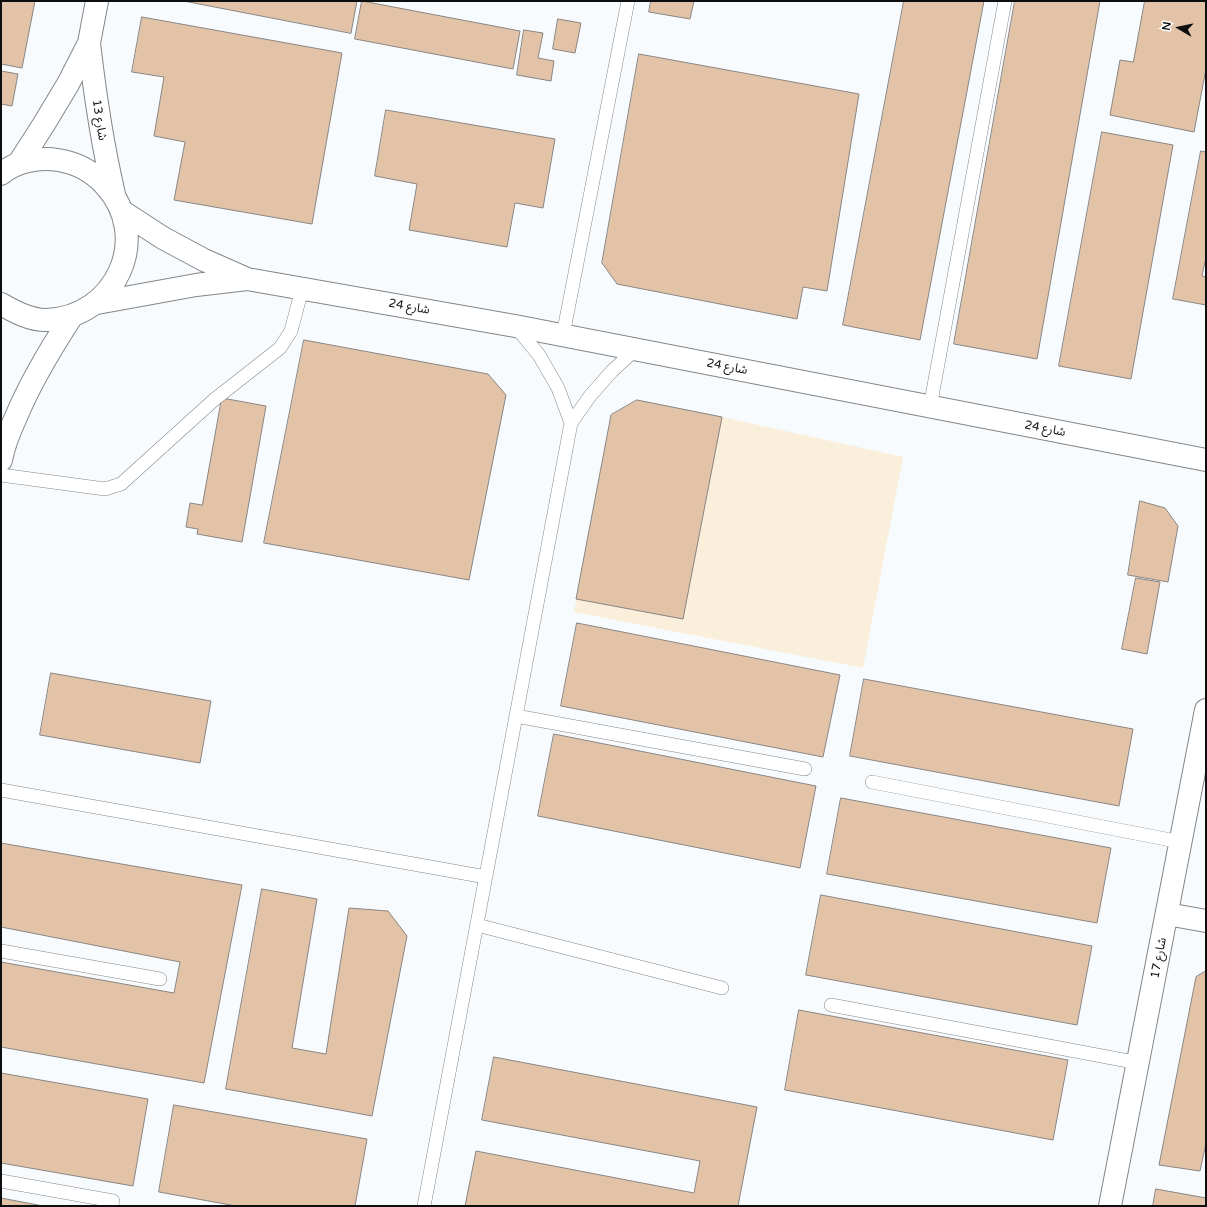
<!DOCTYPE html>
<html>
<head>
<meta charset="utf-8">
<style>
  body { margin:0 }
  #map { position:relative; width:1207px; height:1207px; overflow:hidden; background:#f8fbfe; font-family:"Varela Round",sans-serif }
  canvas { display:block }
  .frame { position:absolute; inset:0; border:2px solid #0d0e0f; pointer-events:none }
  .north { position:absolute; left:1159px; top:8px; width:40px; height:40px; -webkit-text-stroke:3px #fff; paint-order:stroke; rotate:279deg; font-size:11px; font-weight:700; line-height:16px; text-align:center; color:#0d0e0f }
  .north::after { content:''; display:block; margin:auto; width:14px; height:18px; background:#0d0e0f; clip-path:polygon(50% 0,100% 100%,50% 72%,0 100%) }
</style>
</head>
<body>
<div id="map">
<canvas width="1207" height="1207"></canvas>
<div class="frame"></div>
<div class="north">N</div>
</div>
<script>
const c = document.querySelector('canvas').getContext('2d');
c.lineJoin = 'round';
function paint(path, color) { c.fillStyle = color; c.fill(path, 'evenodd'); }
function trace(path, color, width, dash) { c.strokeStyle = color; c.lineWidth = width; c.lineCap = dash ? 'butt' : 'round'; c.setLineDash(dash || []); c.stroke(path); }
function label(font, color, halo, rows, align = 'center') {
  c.font = font + ' "Varela Round","Noto Sans Arabic",sans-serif'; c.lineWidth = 3; c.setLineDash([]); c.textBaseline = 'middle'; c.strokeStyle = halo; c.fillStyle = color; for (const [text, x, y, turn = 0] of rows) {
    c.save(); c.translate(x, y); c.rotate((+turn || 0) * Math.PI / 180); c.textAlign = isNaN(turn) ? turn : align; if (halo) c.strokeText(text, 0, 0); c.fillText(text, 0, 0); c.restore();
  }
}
const industrial = new Path2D(`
  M637,400l85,17 181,40 -40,211 -289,-56 37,-197z`);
const building = new Path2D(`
  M1,1h34l-13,67 -21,-4z
  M184,1h173l-6,32z
  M362,1l158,30 -7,38 -158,-30z
  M651,1h43l-4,18 -41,-7z
  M904,1h80l-64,339 -77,-15z
  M1015,1h85l-63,358 -83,-15z
  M1145,1h61v68l-12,63 -84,-17 10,-55 13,2z
  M142,17l200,36 -30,171 -138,-24 11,-58 -31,-6 10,-59 -32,-5z
  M558,19l23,4 -6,30 -22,-4z
  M524,30l19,3 -5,25 16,3 -3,20 -34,-6z
  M639,54l220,40 -32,197 -24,-4 -6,32 -180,-35 -15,-21z
  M1,71l17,3 -6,32 -11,-2z
  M386,110l169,29 -12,69 -28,-5 -8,44 -98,-17 8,-46 -42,-8z
  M1102,132l71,13 -42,234 -72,-13z
  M1201,151l5,1v105l-4,19 4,1v28l-33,-6z
  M304,340l184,34 18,21 -37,185 -205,-37z
  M222,398l44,8 -24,136 -45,-8 1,-5 -12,-2 4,-24 12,2z
  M637,400l85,17 -39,202 -107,-20 35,-184z
  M1140,501l25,7 13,18 -10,56 -40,-7z
  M1136,578l24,4 -13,72 -25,-5z
  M577,623l263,52 -17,82 -262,-51z
  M51,673l160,28 -11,62 -160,-28z
  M864,679l269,50 -14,77 -269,-50z
  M554,734l262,52 -16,82 -262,-52z
  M841,798l270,50 -14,75 -270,-49z
  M1,843l241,42 -38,198 -203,-36v-85l173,31 6,-31 -179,-35z
  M262,889l55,10 -25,149 34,6 23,-146 39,3 19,25 -35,180 -146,-27z
  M821,895l271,51 -15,79 -271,-50z
  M1206,971v172l-6,28 -41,-6 37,-188z
  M799,1010l269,50 -15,80 -268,-50z
  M494,1057l263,50 -19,99h-273l11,-55 218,42 6,-32 -218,-41z
  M1,1073l147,26 -15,87 -132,-23z
  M174,1105l193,34 -12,67h-119l-77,-14z
  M1156,1189l50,9v8h-53z
  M1,1198l42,8h-42z`);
const service = new Path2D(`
  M515,326l24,29 19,33 13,35
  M563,335l65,-334
  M930,407l75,-406
  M1,475l104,14 16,-5 94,-85 65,-51 11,-17 11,-42
  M516,716l289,53
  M872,782l309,60
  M1,790l485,87
  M477,925l245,63
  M1,951l159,28
  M831,1005l308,58
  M1,1181l112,20
  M424,1206l147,-783 19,-27 22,-25 24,-22`);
const minor = new Path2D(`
  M1167,914l39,7
  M1110,1206l96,-496`);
const tertiary = new Path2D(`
  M89,43c6,52 13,100 25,151
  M19,163l25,-39 24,-40 21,-41 8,-42
  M1,174c15,-13 38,-17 57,-14 19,3 34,11 47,25 48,52 11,133 -59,135 -16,0 -31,-8 -45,-16
  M123,212l40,26 41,22 43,19 268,47 691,134
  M97,303l99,-18 51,-6
  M1,460c3,-16 8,-28 15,-43 15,-36 35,-69 56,-101`);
const streetNames = [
  ["شارع 13",99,120,81],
  ["شارع 24",409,307,10],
  ["شارع 24",727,367,11],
  ["شارع 24",1045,429,11],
  ["شارع 17",1159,958,-79]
];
paint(industrial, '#faefda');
paint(building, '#e3c3a8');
trace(building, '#888583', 1);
trace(service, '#838689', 14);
trace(minor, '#838689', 24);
trace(tertiary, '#838689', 24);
trace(service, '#fff', 13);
trace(minor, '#fff', 22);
trace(tertiary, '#fff', 22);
label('12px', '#0d0e0f', '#fff', streetNames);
</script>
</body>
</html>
